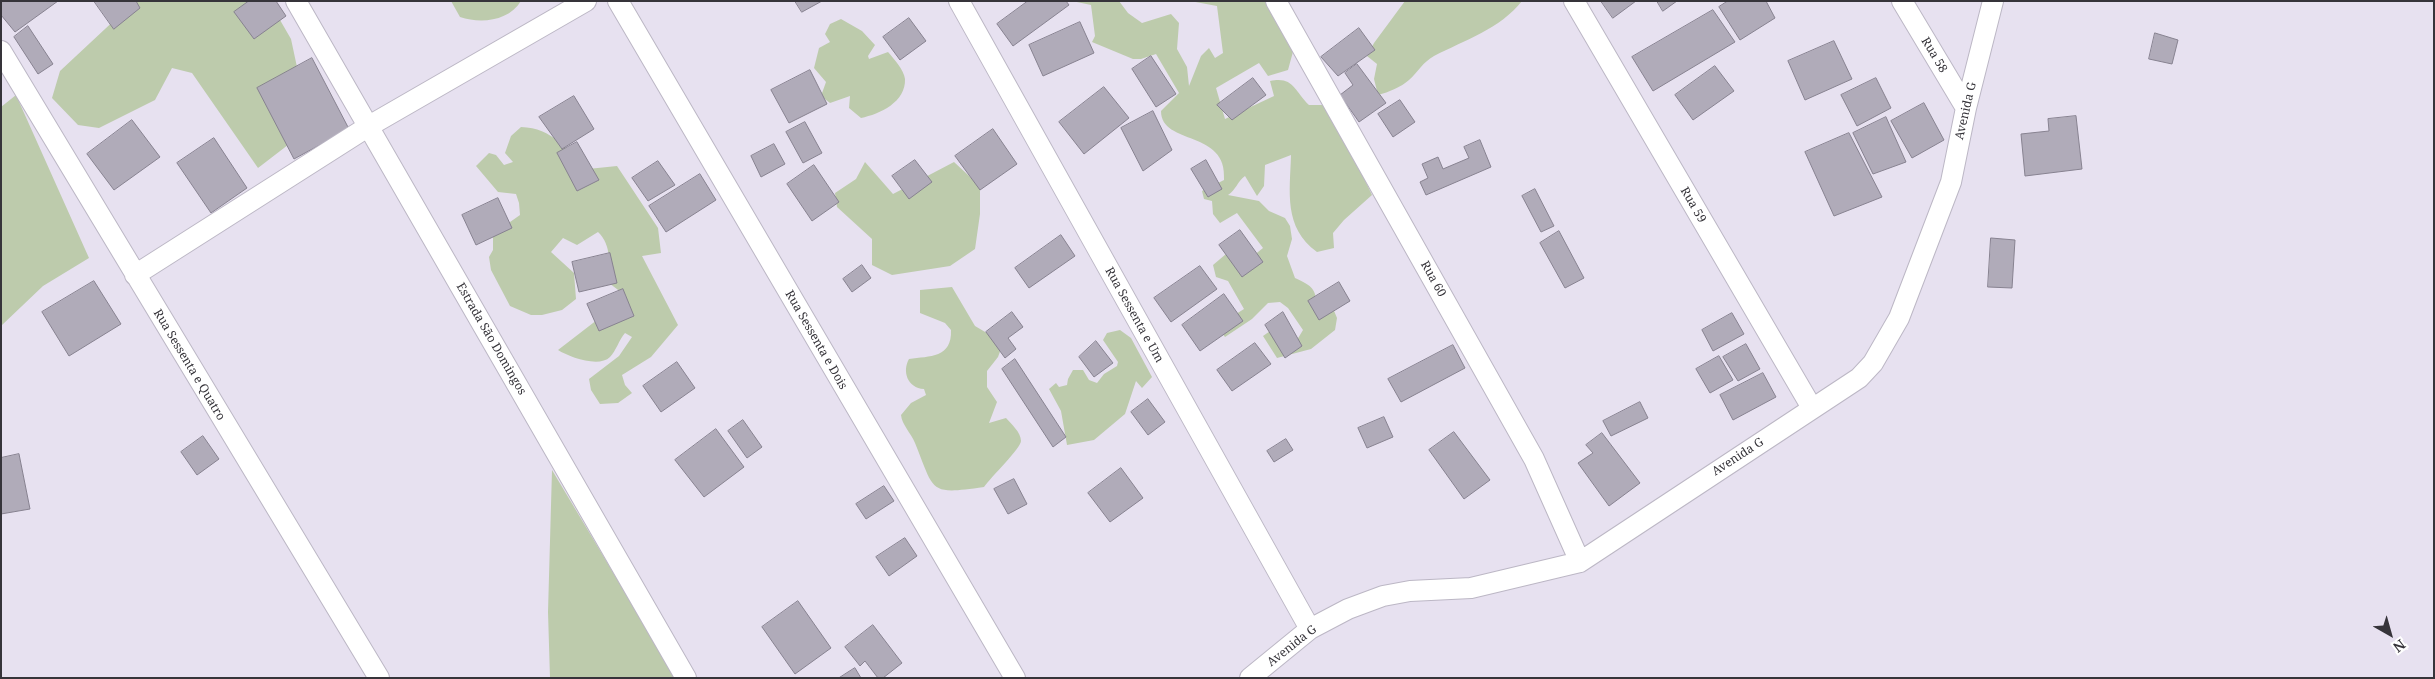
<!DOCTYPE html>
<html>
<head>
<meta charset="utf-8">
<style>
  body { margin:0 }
  #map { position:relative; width:2435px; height:679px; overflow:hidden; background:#e7e1f0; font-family:"Noto Serif",serif }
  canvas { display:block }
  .frame { position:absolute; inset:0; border:2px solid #36343a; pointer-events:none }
  .north { position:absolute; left:2365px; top:609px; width:50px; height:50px; -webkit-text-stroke:4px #fff; paint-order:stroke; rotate:142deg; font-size:14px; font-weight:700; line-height:20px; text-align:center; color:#36343a }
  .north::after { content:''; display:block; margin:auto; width:18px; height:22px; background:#36343a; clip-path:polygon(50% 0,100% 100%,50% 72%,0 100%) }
</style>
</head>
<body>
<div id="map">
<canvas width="2435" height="679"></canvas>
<div class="frame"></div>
<div class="north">N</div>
</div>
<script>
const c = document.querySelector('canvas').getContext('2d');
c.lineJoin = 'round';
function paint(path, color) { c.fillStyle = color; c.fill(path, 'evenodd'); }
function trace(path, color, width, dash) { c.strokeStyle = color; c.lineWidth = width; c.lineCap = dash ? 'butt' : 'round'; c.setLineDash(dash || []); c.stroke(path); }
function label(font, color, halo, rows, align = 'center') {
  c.font = font + ' "Noto Serif",serif'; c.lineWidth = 4; c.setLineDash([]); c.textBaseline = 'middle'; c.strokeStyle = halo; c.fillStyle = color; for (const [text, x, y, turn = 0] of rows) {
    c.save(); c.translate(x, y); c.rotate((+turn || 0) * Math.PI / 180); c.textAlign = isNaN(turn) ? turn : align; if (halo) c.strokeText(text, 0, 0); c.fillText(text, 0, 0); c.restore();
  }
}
const green = new Path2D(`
  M135,1h134l22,38 19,89 -52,40 -66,-95 -20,-5 -17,32 -56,28 -21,-3 -26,-27 8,-27z
  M451,1h70c-12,20 -40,23 -61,16z
  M1072,1h47l9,12 14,10 29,-9 8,9 -2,26 10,18 2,19 12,-30 8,-8 6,10 8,-5 -6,-47 -27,-5h80l24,47 -6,22 -20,6 -9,-13 -43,25 9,31 49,-23 -4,-15c23,-5 24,9 39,24h20l43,90 -28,25 -11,13 1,15 -17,4c-34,-25 -27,-60 -26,-97l-26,10 -1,21 -7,10 -12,-20c-8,6 -9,14 -17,19l31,6 10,10 16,7 5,8 2,13 -5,17 8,22c12,6 20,8 21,22l14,1 7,17 -2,12 -24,19 -34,9 -14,-22 10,-7 24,11 6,-10 -15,-22 -8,-6 -12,1 -16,16 -27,18 -8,-11 27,-17 -16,-28 -12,-4 -3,-12 13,-11 12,14 25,-20 -26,-35 -17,10 -7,-9 -1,-13 -8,-2 -2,-8 22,-11c4,-51 -63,-34 -63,-69l18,-18 -23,-39 -15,5h-8l-41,-17 3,-6 -4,-31z
  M1405,1h117c-22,28 -57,39 -88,55 -11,6 -16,16 -25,24 -8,7 -20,12 -31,15l-4,-16 3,-15 -10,-8 7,-13z
  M841,19l21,12 13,14 -7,11 1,3 19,-7c6,7 16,18 17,27 1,23 -25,35 -44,39l-12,-10 1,-12 -20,7 -9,-7 5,-14 -12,-14 5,-20 11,-6 -5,-8 5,-10z
  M16,95l73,163 -46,28 -42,40v-219z
  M521,127c32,1 45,23 67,42l29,-3 41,62 3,25 -19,3 36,69 -27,32 -29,18 3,10 7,8 -14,10 -18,1 -9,-14 -2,-11 30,-23 13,-19 -7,-4c-6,7 -9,18 -15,24 -11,11 -41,0 -52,-7l48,-37 20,-10v-7l-17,-13c0,-18 3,-38 -11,-51l-21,13 -14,-7 -12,14 23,21 2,26 -14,11 -20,5h-11l-21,-9 -19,-36 -2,-13 4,-7v-16l27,-19 -1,-12 -3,-9 -18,-2 -22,-26 13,-13 7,2 8,10 9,-3 -8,-9 6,-17z
  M865,162l28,32 61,-32 26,24v28l-5,35 -25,17 -58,9 -20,-10v-26l-35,-32 -2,-14 21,-14z
  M952,287l23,39 22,13 5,7 -4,11 -11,14v16l10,15 -8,21 17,-5c5,6 15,14 15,23 0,7 -30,36 -37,46 -56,8 -49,5 -69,-44 -4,-10 -13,-18 -14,-28l10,-12 15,-8 -2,-6c-17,-1 -22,-18 -15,-30 21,-3 43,-1 42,-29l-6,-7 -25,-10v-23z
  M1120,330l11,8 21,39 -10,11 -6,-7 -11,33 -31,26 -27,5 -6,-34 -12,-22 7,-6 3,4 8,-2 1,-6 5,-9h10l6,10 8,3 7,-9 13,-8 1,-4 -15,-22 4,-7z
  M552,470l124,208h-126l-2,-66z`);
const building = new Path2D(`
  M1,1h57l-43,31 -14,-17z
  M94,1h42l4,7 -26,21z
  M249,1h27l10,15 -32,23 -20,-27z
  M795,1h27l-20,11z
  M1028,1h38l3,4 -56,41 -16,-22z
  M1601,1h35l-23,17z
  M1657,1h20l-14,10z
  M1728,1h38l9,17 -35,22 -21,-33z
  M1713,10l22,32 -82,49 -21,-34z
  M909,18l17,23 -26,19 -17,-23z
  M1080,22l14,31 -51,23 -14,-31z
  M28,26l25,38 -15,10 -24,-37z
  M1359,28l16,22 -37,26 -17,-19z
  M2155,33l23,7 -6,24 -23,-5z
  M1834,41l18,38 -47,21 -17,-39z
  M1151,56l25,38 -20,13 -24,-38z
  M312,58l37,71 -55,30 -37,-71z
  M1357,64l29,39 -27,19 -19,-27 13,-10 -8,-12z
  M1715,66l19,25 -41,29 -18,-25z
  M810,70l17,34 -38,19 -18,-33z
  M1253,78l13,17 -34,25 -15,-15z
  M1876,78l15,30 -34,18 -16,-31z
  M1104,87l25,31 -45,36 -25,-32z
  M574,96l20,33 -32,20 -23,-32z
  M1400,100l15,22 -22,15 -15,-23z
  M1924,103l20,37 -32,18 -21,-37z
  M1153,111l19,39 -29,21 -22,-43z
  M2076,116l6,53 -57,7 -4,-42 28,-3 -1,-12z
  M1886,117l20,45 -33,12 -20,-41z
  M132,120l28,37 -46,33 -27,-36z
  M805,122l17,31 -19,10 -17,-31z
  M993,129l24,35 -37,26 -25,-34z
  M1849,133l33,64 -48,19 -29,-64z
  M214,138l33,50 -36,25 -34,-50z
  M1480,140l11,27 -65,28 -6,-13 8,-4 -6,-14 16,-7 5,12 26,-11 -5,-11z
  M577,142l22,38 -22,11 -20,-38z
  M774,144l11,20 -24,13 -10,-21z
  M915,160l17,22 -23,17 -17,-23z
  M1206,160l16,29 -14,8 -17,-28z
  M658,161l17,24 -27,16 -16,-23z
  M814,165l25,37 -27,19 -25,-37z
  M700,174l16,26 -50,32 -17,-26z
  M1535,189l19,37 -13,6 -19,-36z
  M498,198l14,30 -36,17 -14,-30z
  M1240,230l23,32 -21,15 -23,-32z
  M1559,231l25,47 -19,10 -25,-45z
  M1061,235l14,21 -46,32 -14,-20z
  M1991,238l24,2 -3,48 -24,-1z
  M610,253l7,30 -38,9 -7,-30z
  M862,265l9,13 -19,14 -9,-13z
  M1200,266l17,23 -46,33 -17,-24z
  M94,281l27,43 -52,32 -27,-44z
  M1339,282l11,19 -31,19 -11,-19z
  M623,289l11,27 -35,15 -12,-27z
  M1224,294l19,27 -43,30 -18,-26z
  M1012,312l11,15 -15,11 8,11 -11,9 -19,-26z
  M1283,312l19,34 -17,12 -20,-33z
  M1732,313l12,21 -31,17 -11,-21z
  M1096,341l17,22 -19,14 -15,-20z
  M1255,343l16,21 -39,27 -15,-21z
  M1746,344l14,25 -22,12 -15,-24z
  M1453,345l12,23 -64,34 -13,-23z
  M1719,356l14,24 -23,13 -14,-24z
  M1015,359l51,78 -13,10 -51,-78z
  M677,362l18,26 -34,24 -18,-26z
  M1763,373l13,24 -43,23 -13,-25z
  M1148,399l17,23 -17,13 -17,-23z
  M1640,402l8,16 -37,18 -8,-15z
  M1384,417l9,20 -26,11 -9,-20z
  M743,420l19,27 -15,11 -19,-27z
  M716,429l28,38 -40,30 -29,-37z
  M1454,432l36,48 -26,19 -35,-49z
  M1602,433l38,50 -31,23 -31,-43 15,-10 -7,-8z
  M203,436l16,23 -22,16 -16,-23z
  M1286,439l7,11 -19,12 -7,-11z
  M19,454l11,55 -29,5v-56z
  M1121,468l22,30 -33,24 -22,-29z
  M1014,479l13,25 -19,10 -14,-25z
  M884,486l10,15 -28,18 -10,-15z
  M905,538l12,18 -28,20 -13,-19z
  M798,601l33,47 -36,26 -33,-47z
  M873,625l29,38 -19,15h-5l-13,-17 -5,5 -15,-19z
  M855,668l6,10h-22z`);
const minor = new Path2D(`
  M296,1l390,677
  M618,1l397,677
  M959,1l351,628
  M1276,1l258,458 46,103
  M1574,1l238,407
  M1902,1l64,107
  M1,51l378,627
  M135,275l234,-149 217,-125
  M1250,678l60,-49 38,-20 35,-13 27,-5 61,-3 109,-26 279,-184 14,-15 26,-45 52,-136 15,-74 27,-107`);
const streetNames = [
  ["Rua 58",1934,55,59],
  ["Avenida G",1966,111,-77],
  ["Rua 59",1693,205,60],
  ["Rua 60",1433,279,61],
  ["Rua Sessenta e Um",1134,315,61],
  ["Estrada São Domingos",491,339,60],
  ["Rua Sessenta e Dois",816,340,60],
  ["Rua Sessenta e Quatro",189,365,59],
  ["Avenida G",1738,457,-33],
  ["Avenida G",1292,646,-38]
];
paint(green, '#bdcbac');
paint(building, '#b0abb9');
trace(building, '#878290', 1);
trace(minor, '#bcb7c5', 22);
trace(minor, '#fff', 20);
label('12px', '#36343a', '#fff', streetNames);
</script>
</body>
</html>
